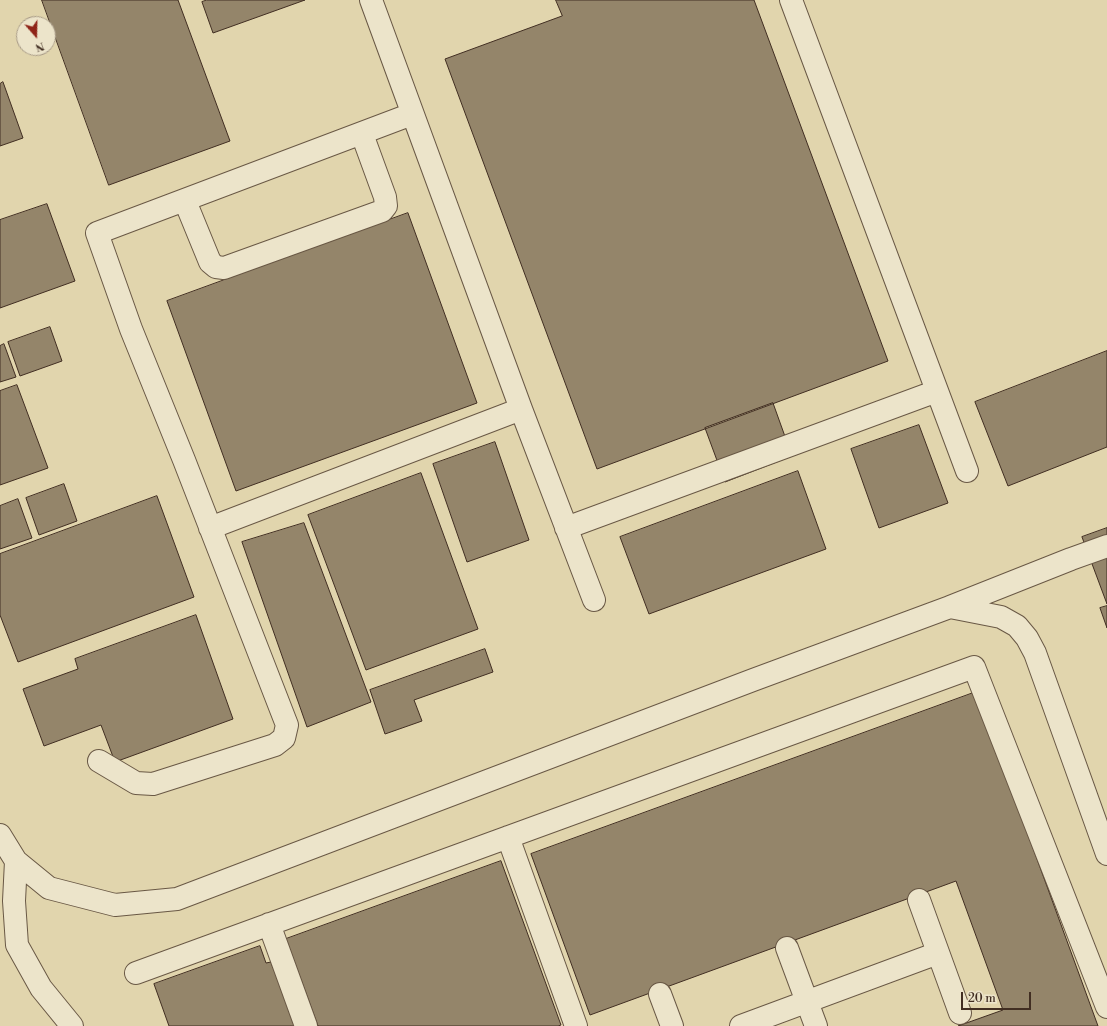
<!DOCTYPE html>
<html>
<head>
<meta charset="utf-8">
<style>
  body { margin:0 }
  #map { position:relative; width:1107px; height:1026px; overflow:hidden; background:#e1d5ad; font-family:"Libre Bodoni",serif }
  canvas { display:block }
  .north { position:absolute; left:16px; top:16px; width:40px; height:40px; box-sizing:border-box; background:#ece4ca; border:1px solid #a89b87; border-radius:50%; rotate:160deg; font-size:11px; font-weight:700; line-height:16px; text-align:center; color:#412e22 }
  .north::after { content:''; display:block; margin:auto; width:14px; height:18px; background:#8f2418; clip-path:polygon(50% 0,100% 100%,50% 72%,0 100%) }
  .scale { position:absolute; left:961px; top:992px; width:70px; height:18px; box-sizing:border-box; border:2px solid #412e22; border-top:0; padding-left:5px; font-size:12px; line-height:14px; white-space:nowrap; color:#412e22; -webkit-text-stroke:3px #ece4ca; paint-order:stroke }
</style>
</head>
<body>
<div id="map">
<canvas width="1107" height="1026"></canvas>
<div class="north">N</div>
<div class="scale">20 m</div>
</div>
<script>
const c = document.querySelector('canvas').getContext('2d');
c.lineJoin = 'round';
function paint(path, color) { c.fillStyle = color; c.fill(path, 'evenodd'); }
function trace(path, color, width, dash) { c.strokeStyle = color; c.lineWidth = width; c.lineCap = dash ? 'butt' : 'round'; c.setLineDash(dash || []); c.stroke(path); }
const building = new Path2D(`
  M42,0h136l52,141 -121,44z
  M207,0h98l-92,33 -11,-31z
  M556,0h198l134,361 -291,108 -152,-410 117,-43z
  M3,82l20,56 -23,8v-62z
  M47,204l28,77 -75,27v-88z
  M408,213l69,190 -241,88 -69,-190z
  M50,327l12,34 -42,15 -12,-34z
  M4,344l12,33 -16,5v-36z
  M1107,351v96l-99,39 -33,-84z
  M17,385l31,83 -48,17v-94z
  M773,403l19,53 -67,26 -20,-54z
  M919,425l29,78 -69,25 -28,-79z
  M495,442l34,98 -62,22 -34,-98z
  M798,471l28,78 -177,65 -29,-77z
  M421,473l57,156 -112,41 -58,-155z
  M64,484l13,37 -38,14 -13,-37z
  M157,496l37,101 -176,65 -18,-47v-61z
  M18,499l14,39 -32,11v-43z
  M304,523l67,179 -64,25 -65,-185z
  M1107,528v76l-25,-67z
  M1107,606v22l-7,-20z
  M196,615l37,104 -118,43 -14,-37 -57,21 -21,-57 55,-20 -3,-10z
  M485,649l8,23 -79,28 8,21 -37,13 -15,-44z
  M976,692l122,334h-140l45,-16 -47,-129 -366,134 -59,-161z
  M501,861l60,164 -3,1h-240l-32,-87z
  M260,946l6,17 5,-1 2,6 6,-2 21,60h-131l-15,-42z`);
const minor = new Path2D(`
  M371,0l150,409 73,191
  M791,0l176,471
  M185,201l25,61 6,5 8,1 158,-57 4,-5 -1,-9 -23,-63
  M210,528l311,-119
  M566,528l371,-137
  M950,607l121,-48 36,-13
  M99,761l37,22 17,1 122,-39 9,-7 3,-13 -103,-265 -53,-131 -34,-96 315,-119
  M0,835l16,26 33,27 66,17 62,-6 576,-219 197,-73 51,10 16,9 10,12 8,15 72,201
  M508,837l68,189
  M16,861l-2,40 3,44 24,43 31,38
  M919,900l41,113
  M269,924l37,102
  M787,948l29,78
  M136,973l838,-306 133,340
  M660,994l12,32
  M741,1026l197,-73`);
paint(building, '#94856a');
trace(building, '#412e22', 1);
trace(minor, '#695845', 24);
trace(minor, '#ece4ca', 22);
</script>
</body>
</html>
